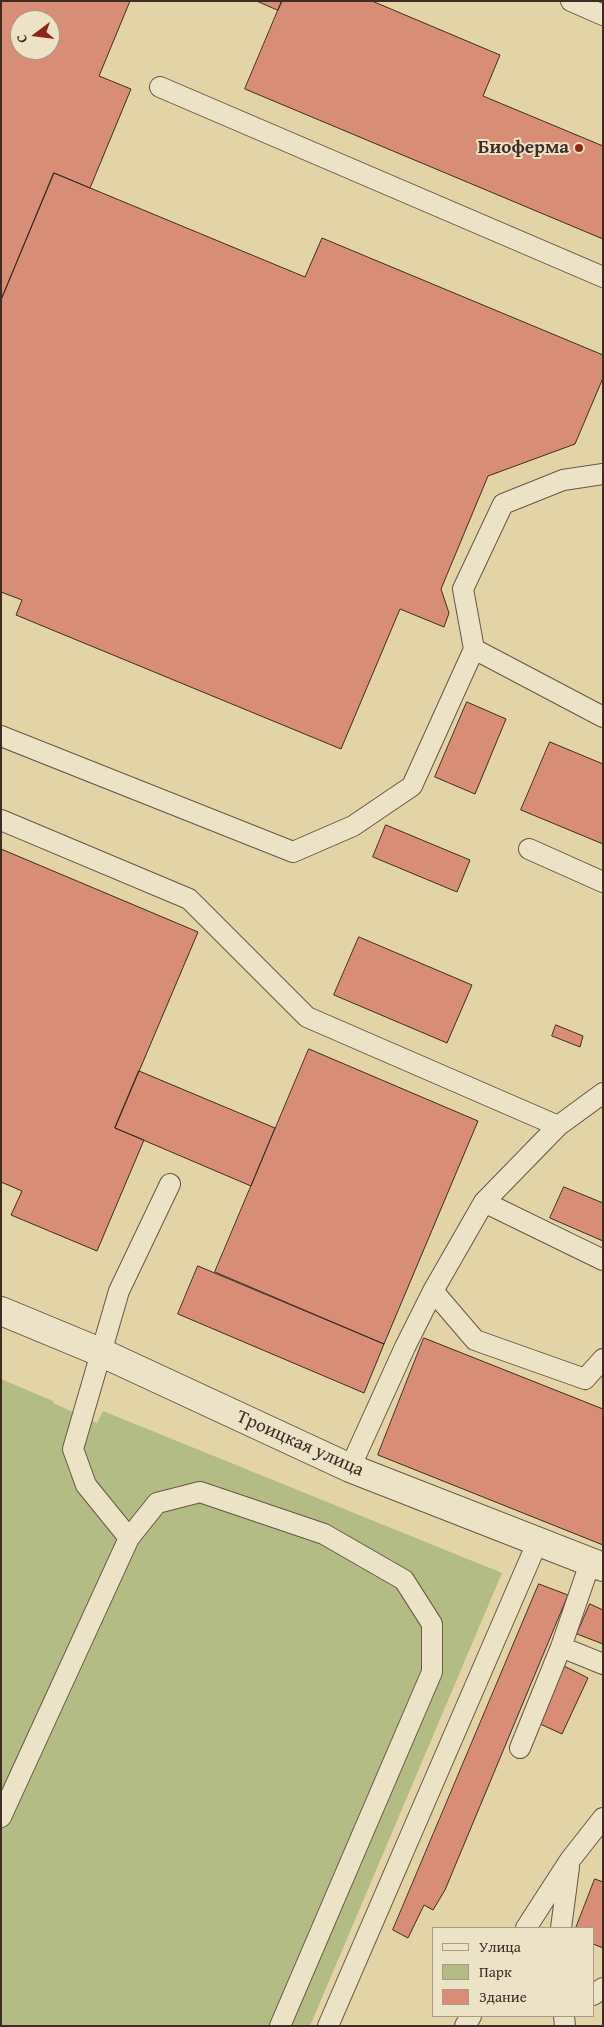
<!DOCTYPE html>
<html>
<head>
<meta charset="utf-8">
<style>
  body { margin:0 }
  #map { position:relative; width:604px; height:2027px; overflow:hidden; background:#e2d4a7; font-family:"Gentium Book Plus",serif }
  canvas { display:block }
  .frame { position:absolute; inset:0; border:2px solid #3f2c25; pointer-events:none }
  .legend { position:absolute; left:432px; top:1927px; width:162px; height:90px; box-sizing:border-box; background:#ece3c6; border:1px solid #a79a86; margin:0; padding:6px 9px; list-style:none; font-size:15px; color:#3f2c25 }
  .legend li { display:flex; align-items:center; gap:10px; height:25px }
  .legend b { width:25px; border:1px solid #a79a86 }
  .north { position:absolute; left:10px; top:10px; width:50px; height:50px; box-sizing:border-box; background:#ece3c6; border:1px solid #a79a86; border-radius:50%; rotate:255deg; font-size:14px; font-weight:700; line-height:20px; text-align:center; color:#3f2c25 }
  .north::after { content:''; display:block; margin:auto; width:18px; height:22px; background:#8f2418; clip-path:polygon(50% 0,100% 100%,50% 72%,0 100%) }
</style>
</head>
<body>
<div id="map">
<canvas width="604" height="2027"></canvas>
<div class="frame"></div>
<ul class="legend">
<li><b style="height:6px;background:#ece3c6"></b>Улица</li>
<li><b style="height:14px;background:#b4bc86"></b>Парк</li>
<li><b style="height:14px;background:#d78d76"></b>Здание</li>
</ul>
<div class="north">С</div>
</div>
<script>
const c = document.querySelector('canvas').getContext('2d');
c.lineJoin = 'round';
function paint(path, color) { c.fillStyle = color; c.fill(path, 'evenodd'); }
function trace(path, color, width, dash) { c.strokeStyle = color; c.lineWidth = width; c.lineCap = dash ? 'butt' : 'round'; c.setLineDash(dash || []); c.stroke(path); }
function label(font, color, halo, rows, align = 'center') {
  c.font = font + ' "Gentium Book Plus",serif'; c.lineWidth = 4; c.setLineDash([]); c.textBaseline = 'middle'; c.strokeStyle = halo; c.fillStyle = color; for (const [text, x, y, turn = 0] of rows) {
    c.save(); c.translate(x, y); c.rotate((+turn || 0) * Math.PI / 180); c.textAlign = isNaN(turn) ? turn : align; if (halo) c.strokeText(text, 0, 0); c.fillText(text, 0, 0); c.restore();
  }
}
const green = new Path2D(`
  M1,1379l52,22v2l44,20 6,-12 399,162 -192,453h-309z`);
const building = new Path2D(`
  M1,1h129l-31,75 32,13 -41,99 -36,-15 -53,127zM20,20h30v30h-30z
  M257,1h25l-4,9z
  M282,1h90l128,54 -17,41 120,50v93l-358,-150z
  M54,173l251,104 17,-39 281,117v23l-28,66 -87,32 -47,113 8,24 -5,14 -44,-18 -59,140 -325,-134 6,-15 -21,-8v-292z
  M467,702l39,17 -31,75 -40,-17z
  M550,742l53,22v80l-82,-34z
  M386,825l84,35 -13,32 -84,-35z
  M1,849l197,83 -83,196 29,12 -47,111 -86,-36 11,-24 -21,-9z
  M359,937l113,48 -25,58 -113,-48z
  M556,1025l27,11 -3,11 -28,-11z
  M309,1049l169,72 -94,223 -169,-72z
  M139,1071l136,57 -24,58 -136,-58z
  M564,1187l39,16v38l-53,-23z
  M198,1266l186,78 -20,49 -186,-79z
  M424,1338l179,71v136l-225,-90z
  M539,1584l29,11 -123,295 -12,20 -9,-5 -16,33 -15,-8z
  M590,1604l13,6v34l-26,-10z
  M564,1666l24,12 -26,56 -24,-11z
  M595,1879l8,3v66l-10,-4v-16h-17z`);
const service = new Path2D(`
  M571,1l32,14
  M160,87l443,190
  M603,474l-40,6 -60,24 -40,85 11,60 129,68
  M1,736l292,116 60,-26 59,-40 62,-137
  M1,820l188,79 118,118 251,109
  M529,849l74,33
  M484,1202l119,58
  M433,1291l42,49 110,39 18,-20
  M350,1468l55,-121 28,-56 51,-89 74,-76 45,-33
  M129,1538l-43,-53 -13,-36 46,-158 51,-107
  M561,1647l42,17
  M520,1748l41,-101 29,-84
  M1,1817l128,-279 28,-35 43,-11 124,42 80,46 28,44v48l-152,354
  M526,1928l44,-68 33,-42
  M561,1928l8,-61
  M593,1995l10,-7
  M564,2016l1,10
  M328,2026l209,-483
  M465,2026l6,-10`);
const minor = new Path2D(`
  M1,1311l99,41 250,116 253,99`);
const markers = [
  [579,148,5,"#8f2418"]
];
const poiNames = [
  ["Биоферма",569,148]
];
const streetNames = [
  ["Троицкая улица",300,1444,24]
];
paint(green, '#b4bc86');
paint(building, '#d78d76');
trace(building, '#3f2c25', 1);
trace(service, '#685646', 22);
trace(minor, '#685646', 30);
trace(service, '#ece3c6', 20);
trace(minor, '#ece3c6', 28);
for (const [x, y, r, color] of markers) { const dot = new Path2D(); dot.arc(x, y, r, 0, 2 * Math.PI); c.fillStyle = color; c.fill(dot); trace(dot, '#ece3c6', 2); }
label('bold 19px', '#3f2c25', '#ece3c6', poiNames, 'right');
label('19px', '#3f2c25', '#ece3c6', streetNames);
</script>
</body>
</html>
